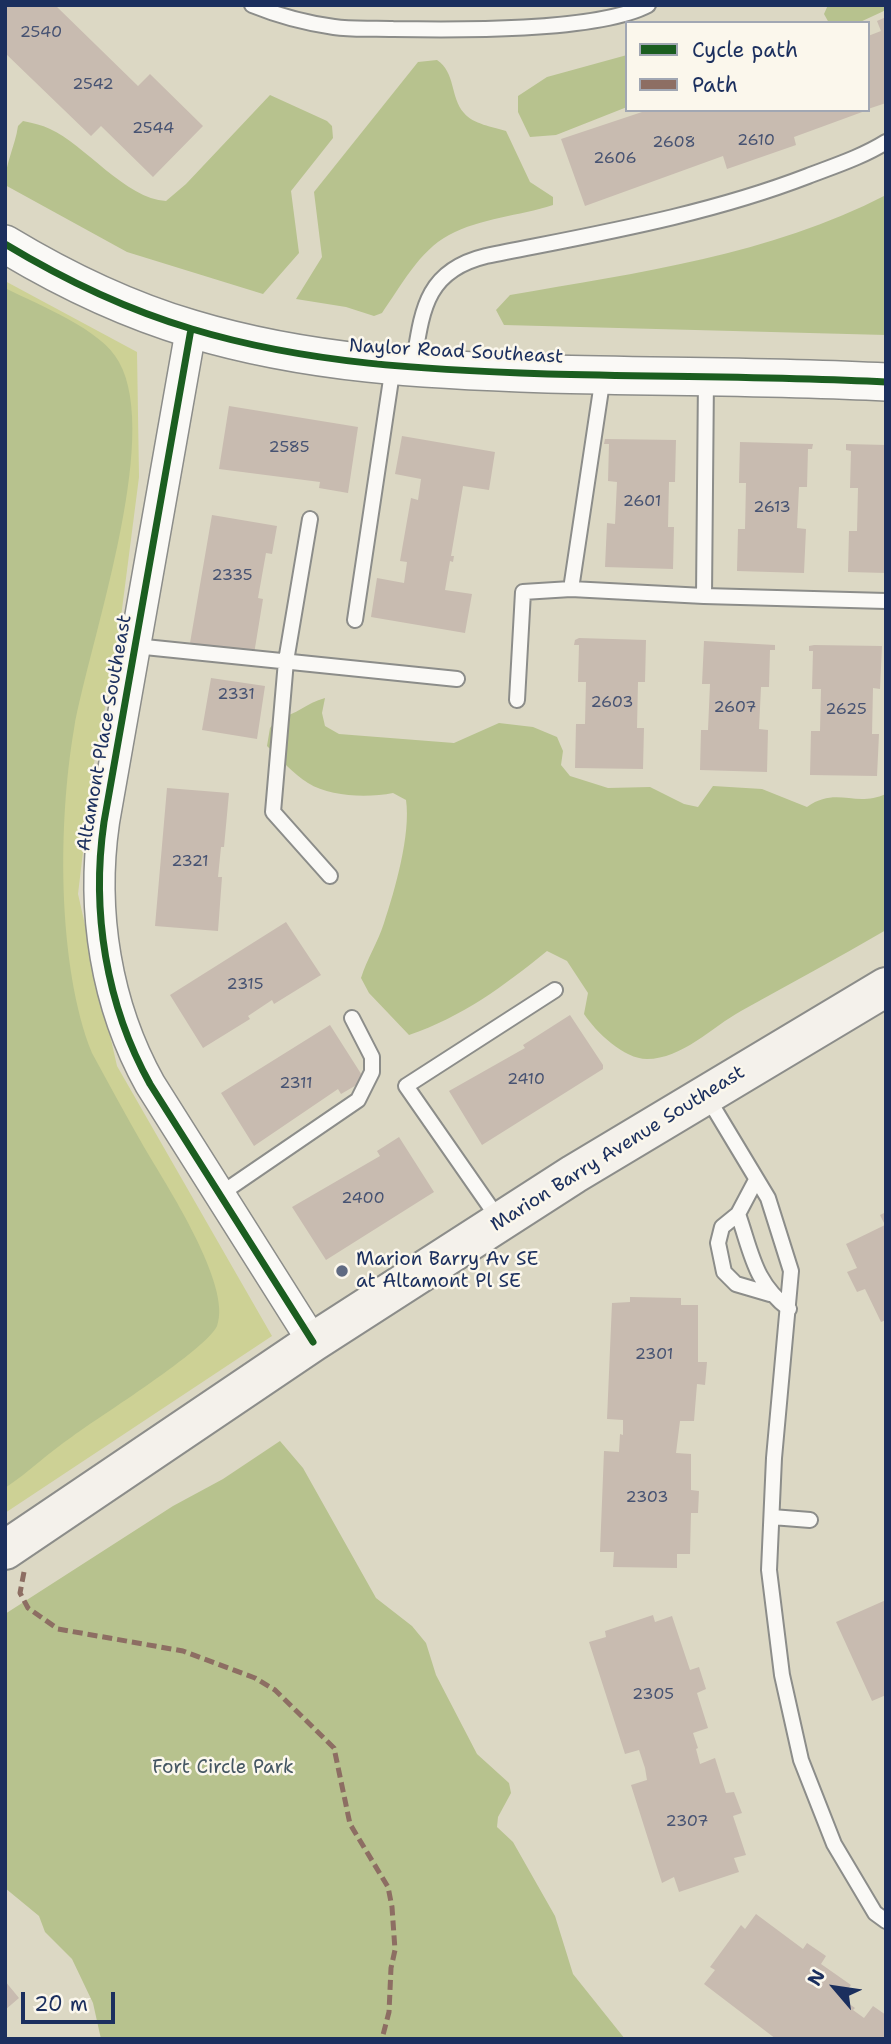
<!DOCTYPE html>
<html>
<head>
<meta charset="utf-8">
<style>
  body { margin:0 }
  #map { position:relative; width:891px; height:2044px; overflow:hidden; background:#dcd8c4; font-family:"Shantell Sans",sans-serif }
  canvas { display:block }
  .frame { position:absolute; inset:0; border:7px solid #1b2f5e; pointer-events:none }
  .legend { position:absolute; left:625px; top:21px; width:245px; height:91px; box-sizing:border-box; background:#fbf7ec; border:2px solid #a1a7b3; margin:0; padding:9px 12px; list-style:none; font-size:21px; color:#1b2f5e }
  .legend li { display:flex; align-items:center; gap:14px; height:35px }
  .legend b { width:35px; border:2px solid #a1a7b3 }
  .north { position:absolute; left:800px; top:1953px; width:70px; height:70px; -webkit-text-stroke:5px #fbf7ec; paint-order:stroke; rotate:299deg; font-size:19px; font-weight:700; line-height:28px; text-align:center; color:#1b2f5e }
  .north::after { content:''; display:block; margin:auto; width:24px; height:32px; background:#1b2f5e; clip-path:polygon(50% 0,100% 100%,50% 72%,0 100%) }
  .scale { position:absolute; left:21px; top:1992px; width:94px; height:32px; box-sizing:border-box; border:4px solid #1b2f5e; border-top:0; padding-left:9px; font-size:21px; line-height:24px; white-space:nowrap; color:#1b2f5e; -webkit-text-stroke:5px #fbf7ec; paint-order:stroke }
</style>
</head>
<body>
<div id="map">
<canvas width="891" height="2044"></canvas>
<div class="frame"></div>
<ul class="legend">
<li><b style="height:9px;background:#1b5e20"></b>Cycle path</li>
<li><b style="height:9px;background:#8d6e63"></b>Path</li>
</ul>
<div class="north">N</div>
<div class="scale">20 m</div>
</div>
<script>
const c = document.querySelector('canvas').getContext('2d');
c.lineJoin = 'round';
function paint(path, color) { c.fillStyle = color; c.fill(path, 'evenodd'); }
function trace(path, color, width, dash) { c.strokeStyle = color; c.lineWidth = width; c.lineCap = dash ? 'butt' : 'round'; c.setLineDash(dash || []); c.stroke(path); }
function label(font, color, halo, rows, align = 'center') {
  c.font = font + ' "Shantell Sans",sans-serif'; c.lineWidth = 5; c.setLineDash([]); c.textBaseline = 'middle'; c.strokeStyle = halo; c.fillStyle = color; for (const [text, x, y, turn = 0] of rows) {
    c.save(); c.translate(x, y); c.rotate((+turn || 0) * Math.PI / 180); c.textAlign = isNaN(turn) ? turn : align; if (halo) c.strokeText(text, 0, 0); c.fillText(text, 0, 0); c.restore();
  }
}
const green = new Path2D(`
  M5,281l132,71 2,125 -22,171 -24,120 -15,126 39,172 155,270 -267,177z`);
const forest = new Path2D(`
  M828,5h58v5l-28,13h-29l-5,-9z
  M627,55v52l-71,28 -26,2 -12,-25v-16l29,-19z
  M437,60c19,13 13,37 27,53 9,11 29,14 42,18l24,51 23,15v8c-34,11 -72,13 -104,30 -30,16 -48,51 -67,78l-8,3 -28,-9 -50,-8 26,-42 -8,-65 104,-130z
  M270,95l57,26 5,5 1,12 -42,53 8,62 -36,41 -136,-42 -122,-67c0,-22 10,-38 13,-59l5,-5c9,2 19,4 27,8 34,15 76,70 116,72l20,-17z
  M886,195v140l-382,-10 -8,-15 14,-15c126,-22 261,-40 376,-100z
  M5,288c33,17 97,41 114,74 43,77 -30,281 -45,367 -16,93 -17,236 18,324 17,31 34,63 52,94 21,36 89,139 73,179 -10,23 -118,91 -144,110 -24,16 -44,36 -68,52z
  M325,698l-3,15 3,13 14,8 115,9 45,-20 34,4 24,10 6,14 -2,14 9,11 38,12 42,-1 34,17 14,3 15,-21 49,3 45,18c30,-21 47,1 79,-13v136c-48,28 -97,54 -145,81 -29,16 -59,48 -94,48 -23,0 -51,-27 -63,-45l4,-21 -21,-32 -20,-10c-43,35 -85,66 -138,84l-40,-42 -8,-15c6,-19 17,-36 23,-55 11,-33 27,-89 22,-123l-13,-7c-25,5 -63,4 -85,-10 -15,-9 -28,-25 -41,-37l3,-18 8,-10c19,-3 28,-15 47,-20z
  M280,1441l23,27 73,130 36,28 14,17 10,32 41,79 32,29 2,10 -13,24 -1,10 16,15 42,74 18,58 52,65h-524l-8,-36 -21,-44 -27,-27 -6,-16 -34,-28v-274l168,-108 50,-27z`);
const building = new Path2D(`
  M5,5h50l83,81 12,-12 53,52 -50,51 -52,-51 -10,10 -86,-83z
  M886,17v86l-18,6v-73l13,-5 -4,-10z
  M648,110h217v1l-71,26 2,8 -69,24 -4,-13 -138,50 -24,-67z
  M229,406l129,21 -10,66 -29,-5 1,-6 -101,-13z
  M402,436l93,16 -6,38 -26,-4 -12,70h3l-1,6 -3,-1 -5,29 27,4 -7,39 -94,-16 6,-39 27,5 3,-21 -7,-1 11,-63 7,2 3,-21 -26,-5z
  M605,439l71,1 -1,42h-6l-1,45h6l-1,42 -68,-2 2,-44 8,1 2,-42 -9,-1 1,-37h-5z
  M740,442l73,2 -1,5h-4l-1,38h-8l-2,41 9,1 -2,44 -67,-2 1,-42h7l1,-46h-7z
  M846,444l40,1v128l-38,-1 1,-41h8l1,-43h-8l1,-37 -5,-1z
  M212,515l65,11 -5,28 -6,-1 -8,45 5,1 -9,55 -64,-11z
  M579,638l67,2 -1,42h-7l-1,46h7l-1,41 -68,-1 1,-44h9l1,-42h-8l1,-37h-5l1,-5z
  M704,641l71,4v5h-5l-1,37h-8l-2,42 9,1 -1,42 -67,-2 1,-40h7l2,-46h-8z
  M814,645l68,1 -2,43 -7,-1 -1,46h7l-2,42 -67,-1 1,-44h9l1,-42h-9l1,-38h-4v-5z
  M211,678l54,8 -8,53 -55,-9z
  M167,788l62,5 -5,54h-3l-3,30h4l-4,54 -63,-5z
  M286,922l35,53 -47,29 -2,-4 -24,16 2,3 -47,29 -33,-53z
  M570,1015l33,50v4l-121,76 -33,-54 76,-43 -2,-3z
  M330,1025l35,55 -24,14 -3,-5 -84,57 -33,-53z
  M399,1137l35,55 -108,68 -34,-53 88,-51 -3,-5z
  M886,1212v108l-5,2 -16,-33 -8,3 -10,-20 10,-4 -11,-24 39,-19 -5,-10z
  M630,1297l51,1v7h17v57h9l-2,23 -8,-1 -3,37h-14l-4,32 15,1v36l8,1 -1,22h-7l-1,41h-13v14l-64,-1 1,-15h-14l4,-101 15,1 1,-18 3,1v-15l-16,-1 5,-116 18,-1z
  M886,1600v95l-14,6 -36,-79z
  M653,1615l2,7 17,-6 18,54 9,-3 7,22 -9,4 11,35 -15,5 5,15 -2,1 4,15 15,-6 11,35 8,-1 8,21 -9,3 13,39 -12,3 5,14 -60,20 -5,-15 -12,6 -31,-98 16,-5 -2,-12 -6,-18 -14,4 -36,-112 17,-5 -1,-6z
  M756,1914l47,35 4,-6 19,13 -5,8 30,21 -10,13 14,10 -2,2 11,8 9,-12 13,9v24h-110l-72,-55 11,-14 -5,-3 31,-42 4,4z
  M5,1981l14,17 -14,12z`);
const service = new Path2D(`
  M252,5c27,11 53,18 82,22 19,3 40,1 59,2 60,1 204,3 255,-24
  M413,367c9,-55 11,-96 73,-111 109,-22 218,-40 322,-80 26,-10 54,-19 78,-34
  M603,376l-32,213 133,7 182,5
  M310,519l-24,142 -13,151 57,64
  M704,596l2,-219
  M355,620l38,-254
  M135,646l322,33
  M517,700l6,-108 48,-3
  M706,1095l62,103 23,73 -17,187 -5,112 13,105 19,85 33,84 41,69 11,8
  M756,1180l-18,34c14,40 16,68 51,95
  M219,1195l139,-95 14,-28v-15l-20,-39
  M738,1214l-16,13 -4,16 6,29 12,12 34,10
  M500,1221l-94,-135 149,-96
  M772,1517l38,3`);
const minor = new Path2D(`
  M191,329l-87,493c-13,89 2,183 46,262l163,258`);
const tertiary = new Path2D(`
  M5,244c58,35 123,66 187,85 116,35 236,41 356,45 112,3 225,2 338,8`);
const secondary = new Path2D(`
  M5,1550l308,-208 261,-168 312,-187`);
const quiet = new Path2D(`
  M24,1572l-4,21 8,15 30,21 125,22 72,27 20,12 59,58 16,76 38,63 4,20 3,43 -4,18 -2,44 -7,27`);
const cycleway = new Path2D(`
  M5,244c58,35 123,66 187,85 116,35 236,41 356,45 112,3 225,2 338,8
  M191,329l-87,493c-13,89 2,183 46,262l163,258`);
const markers = [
  [342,1271,7,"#5f6a82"]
];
const numberNames = [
  ["2540",41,33],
  ["2542",93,85],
  ["2544",153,129],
  ["2610",756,141],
  ["2608",674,143],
  ["2606",615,159],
  ["2585",289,448],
  ["2601",642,502],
  ["2613",772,508],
  ["2335",232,576],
  ["2331",236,695],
  ["2603",612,703],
  ["2607",735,708],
  ["2625",846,710],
  ["2321",190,862],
  ["2315",245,985],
  ["2410",526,1080],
  ["2311",296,1084],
  ["2400",363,1199],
  ["2301",654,1355],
  ["2303",647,1498],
  ["2305",653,1695],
  ["2307",687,1822]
];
const streetNames = [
  ["Naylor Road Southeast",456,352,3],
  ["Altamont Place Southeast",105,733,-80],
  ["Marion Barry Avenue Southeast",618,1149,-32]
];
const poiNames = [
  ["Marion Barry Av SE",356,1260],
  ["at Altamont Pl SE",356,1282]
];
const parkNames = [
  ["Fort Circle Park",223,1768]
];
paint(green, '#cdd195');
paint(forest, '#b7c28e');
paint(building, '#c8bbb0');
trace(service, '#8c8d8a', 18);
trace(minor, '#8c8d8a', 33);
trace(tertiary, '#8c8d8a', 40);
trace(secondary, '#8c8d8a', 42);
trace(service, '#faf9f6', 14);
trace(minor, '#faf9f6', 30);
trace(tertiary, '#faf9f6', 37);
trace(secondary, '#f4f1eb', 38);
trace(quiet, '#8d6e63', 5, [10, 5]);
trace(cycleway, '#1b5e20', 7);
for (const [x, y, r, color] of markers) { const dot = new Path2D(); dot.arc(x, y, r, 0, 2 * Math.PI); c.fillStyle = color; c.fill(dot); trace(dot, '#fbf7ec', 2.5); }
label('16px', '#465272', null, numberNames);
label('19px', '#1b2f5e', '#fbf7ec', streetNames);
label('19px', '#1b2f5e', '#fbf7ec', poiNames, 'left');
label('19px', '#445662', '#fbf7ec', parkNames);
</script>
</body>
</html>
